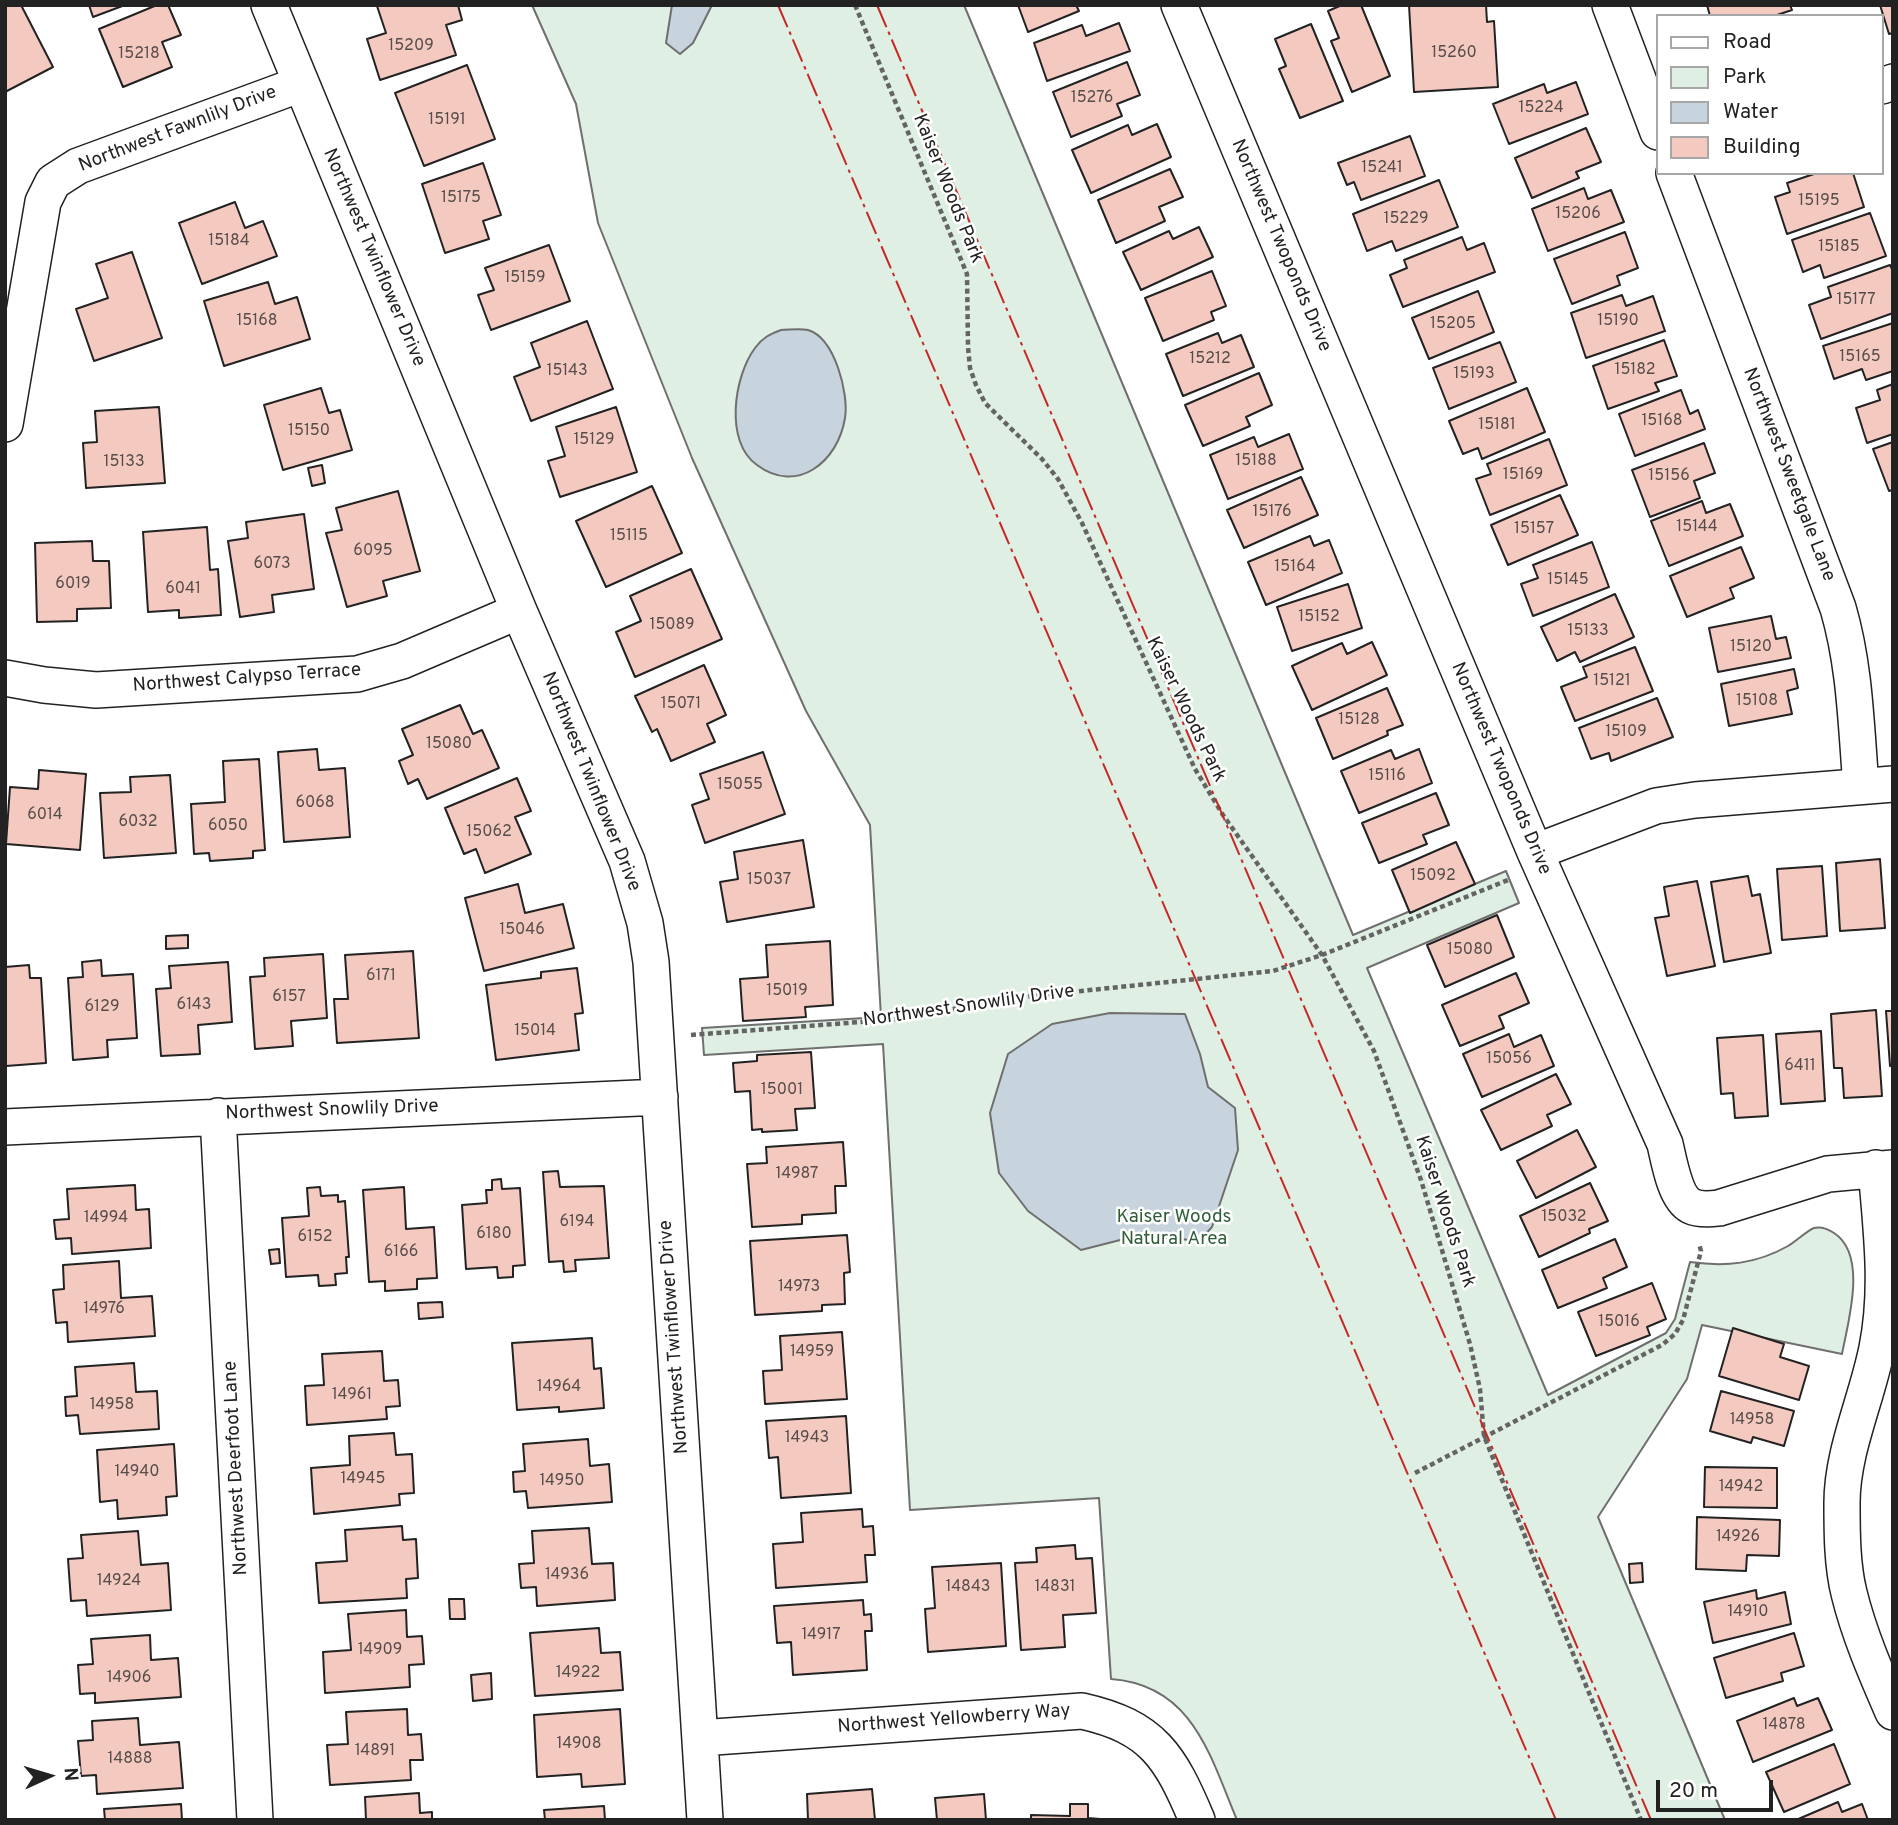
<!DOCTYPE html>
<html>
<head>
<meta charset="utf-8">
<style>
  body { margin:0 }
  #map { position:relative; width:1898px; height:1825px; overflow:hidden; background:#fff; font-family:Overpass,sans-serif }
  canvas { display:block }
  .frame { position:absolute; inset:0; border:7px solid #222; pointer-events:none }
  .legend { position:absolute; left:1656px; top:14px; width:228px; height:161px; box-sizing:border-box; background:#fff; border:2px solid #a7a7a7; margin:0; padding:9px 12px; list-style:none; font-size:21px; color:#222 }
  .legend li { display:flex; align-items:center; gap:14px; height:35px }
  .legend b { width:35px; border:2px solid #a7a7a7 }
  .north { position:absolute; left:14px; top:1741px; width:70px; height:70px; -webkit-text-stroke:5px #fff; paint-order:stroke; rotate:86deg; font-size:19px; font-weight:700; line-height:28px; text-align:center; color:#222 }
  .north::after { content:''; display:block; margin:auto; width:24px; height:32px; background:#222; clip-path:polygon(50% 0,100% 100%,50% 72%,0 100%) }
  .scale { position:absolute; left:1656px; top:1780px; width:117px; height:32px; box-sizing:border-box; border:4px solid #222; border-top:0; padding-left:9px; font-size:21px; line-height:24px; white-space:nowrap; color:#222; -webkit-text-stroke:5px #fff; paint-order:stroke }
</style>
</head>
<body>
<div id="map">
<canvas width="1898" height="1825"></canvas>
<div class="frame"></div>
<ul class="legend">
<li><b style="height:9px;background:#fff"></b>Road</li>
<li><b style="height:19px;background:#e0efe3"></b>Park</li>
<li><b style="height:19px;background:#c7d3dd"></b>Water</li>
<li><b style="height:19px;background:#f3c9c0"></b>Building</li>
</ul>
<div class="north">N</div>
<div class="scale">20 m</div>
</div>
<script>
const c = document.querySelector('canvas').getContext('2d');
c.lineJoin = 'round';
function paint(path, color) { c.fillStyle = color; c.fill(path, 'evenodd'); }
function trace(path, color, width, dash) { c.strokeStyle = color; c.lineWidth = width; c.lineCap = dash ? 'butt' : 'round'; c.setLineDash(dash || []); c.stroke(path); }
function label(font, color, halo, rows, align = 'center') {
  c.font = font + ' Overpass,sans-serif'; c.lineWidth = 5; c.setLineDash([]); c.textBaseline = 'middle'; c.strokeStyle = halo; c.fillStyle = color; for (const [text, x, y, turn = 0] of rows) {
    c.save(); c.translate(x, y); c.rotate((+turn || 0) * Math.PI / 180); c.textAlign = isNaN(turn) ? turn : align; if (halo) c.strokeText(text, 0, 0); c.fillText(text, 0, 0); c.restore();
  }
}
const green = new Path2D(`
  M532,5h432l389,930 153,-64 13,32 -152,65 181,427 118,-62 9,-14 15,-57c36,5 66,2 98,-16 7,-4 20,-16 26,-18 8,-2 14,1 20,5 34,22 14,89 8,121l-140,-29 -15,54 -89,138 127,303h-488c-27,-64 -44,-135 -126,-141l-12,-181 -189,12 -27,-466 -179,11 -2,-27 179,-11 -11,-192 -64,-114 -114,-253 -94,-235 -22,-119z`);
const water = new Path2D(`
  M672,5h40l-19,38 -13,11 -14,-11z
  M781,330c8,0 18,-2 27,0 27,8 41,64 37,88 -7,44 -48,77 -88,47 -33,-23 -23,-89 -2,-117 7,-10 15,-14 26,-18z
  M1110,1013l75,1 15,40 8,33 27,21 3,42 -26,77 -13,14 -28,-3h-43l-47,12 -53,-39 -29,-38 -9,-60 18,-59 44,-30z`);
const building = new Path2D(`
  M5,5h16l32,62 -48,25z
  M89,5h36l-32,12z
  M157,5h11l13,30 -19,7 10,25 -49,20 -24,-58z
  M458,5l4,15 -16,5 10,30 -76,25 -13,-41 19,-6 -9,-27z
  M1018,5h58l3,6 -51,21z
  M1342,5h19l29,71 -38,16 -21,-51 8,-3 -11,-27z
  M1409,5h77l1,17 7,-1 4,66 -84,5z
  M1707,5h83l2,5 -18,6h-64z
  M1880,5h13v28l-4,1z
  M1119,23l11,28 -83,30 -13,-38 48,-18 4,11z
  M1311,24l32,77 -43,17 -21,-49 7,-3 -11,-27z
  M1127,62l13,33 -23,9 5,12 -51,21 -18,-45z
  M467,65l28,74 -71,27 -29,-73z
  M1576,82l12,32 -79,30 -16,-40 51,-20 3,9z
  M1157,124l14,33 -80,36 -19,-43 56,-25 4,10z
  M1586,128l15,34 -25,10 3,6 -47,20 -17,-40z
  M1410,136l15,40 -64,24 -7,-18 -7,3 -9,-22z
  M483,163l18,52 -18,6 6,18 -44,14 -23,-69z
  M1170,169l13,28 -24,10 6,14 -49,22 -18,-43z
  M1817,173h36l11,34 -77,27 -12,-37 15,-5 -3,-9z
  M1439,180l19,47 -62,24 -4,-10 -25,10 -14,-37z
  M1584,188l4,11 23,-9 13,32 -76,29 -16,-42z
  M235,202l10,26 18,-7 14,35 -75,28 -23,-61z
  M1870,213l16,43 -62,22 -4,-13 -17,7 -11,-32z
  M1199,227l14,30 -72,33 -18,-38 46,-21 4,8z
  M1625,232l13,36 -21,8 3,9 -48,19 -18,-45z
  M1462,237l5,13 17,-7 11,29 -92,35 -13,-32 17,-7 -3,-8z
  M549,245l21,56 -79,29 -13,-35 16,-5 -9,-22z
  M132,252l30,86 -68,23 -18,-52 32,-11 -12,-34z
  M1890,265l3,6v42l-72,26 -12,-34 22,-8 -3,-10z
  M1212,271l14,35 -15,6 3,8 -51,21 -18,-43z
  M268,282l7,22 22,-7 13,42 -86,27 -20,-65z
  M1478,291l16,41 -65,27 -17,-41z
  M1622,295l4,11 27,-10 12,35 -79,27 -15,-45z
  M587,321l26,68 -82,32 -17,-44 26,-10 -9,-24z
  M1893,323v48l-27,9 -4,-11 -28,10 -11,-33z
  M1218,333l4,10 19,-8 13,32 -71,29 -17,-42z
  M1664,340l13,36 -22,7 4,8 -51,18 -15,-43z
  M1500,342l16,40 -67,27 -16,-41z
  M1259,373l13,32 -26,12 4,9 -47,20 -18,-41z
  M1893,384v50l-26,9 -11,-35 24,-8 -3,-10z
  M321,388l8,25 11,-3 12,40 -69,20 -19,-65z
  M1527,388l18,44 -63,27 -4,-11 -15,6 -14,-33z
  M1681,390l9,24 8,-4 7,19 -70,27 -16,-42z
  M159,407l6,76 -79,5 -3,-45 14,-1 -2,-31z
  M616,407l21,65 -77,25 -12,-36 17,-5 -9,-29z
  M1289,434l14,35 -75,30 -18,-44 44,-18 4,10z
  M1549,439l18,46 -77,30 -14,-36 15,-5 -4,-10z
  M1893,442v48l-4,1 -16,-42z
  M1704,443l11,30 -21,8 6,17 -50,19 -18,-47z
  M322,465l3,18 -13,3 -4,-18z
  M1301,477l17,38 -74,33 -17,-38z
  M652,486l30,67 -76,34 -30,-66z
  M398,491l22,80 -37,10 4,15 -40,11 -21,-74 16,-3 -6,-22z
  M1560,495l18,40 -70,30 -17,-40z
  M1702,501l4,12 24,-9 13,32 -74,30 -18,-45z
  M304,514l10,75 -42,6 2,17 -34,5 -12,-76 20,-3 -2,-16z
  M207,527l3,43 8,-1 3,46 -42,3v-8l-31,2 -5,-80z
  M1310,536l4,10 15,-6 13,33 -76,32 -18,-43z
  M92,541l1,20h16l2,47 -34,1v12l-40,1 -2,-79z
  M1592,542l17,45 -76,29 -12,-32 17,-6 -5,-13z
  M1741,547l13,31 -24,10 4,10 -47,19 -17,-41z
  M691,569l31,70 -87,38 -19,-45 25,-11 -11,-25z
  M1348,584l14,44 -70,23 -15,-44z
  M1615,594l19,43 -54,25 -5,-10 -18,9 -16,-34z
  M1771,616l5,23 10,-2 5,21 -73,14 -9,-44z
  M1372,642l15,33 -75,35 -20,-44 50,-23 5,11z
  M1635,647l18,44 -78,30 -14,-34 26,-10 -4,-10z
  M704,665l22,50 -19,9 8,18 -44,19 -14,-32 -5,3 -17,-36z
  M1794,669l4,19 -11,3 5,23 -63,12 -8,-42z
  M1387,688l16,37 -16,6 1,4 -55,24 -17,-41z
  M1657,698l16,39 -62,24 -2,-8 -18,6 -12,-31z
  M460,705l13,29 9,-4 17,38 -72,31 -9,-20 -10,5 -9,-23 14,-6 -11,-26z
  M317,749l2,21 26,-2 5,69 -66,5 -6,-90z
  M1419,749l13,34 -73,30 -18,-42 50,-21 4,9z
  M763,752l22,62 -80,29 -13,-38 17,-6 -9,-25z
  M259,759l6,91 -12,1v7l-43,3 -1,-8 -15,1 -3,-50 34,-2 -2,-41z
  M39,770l47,4 -6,76 -74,-6 4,-57 28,2z
  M170,775l6,78 -72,5 -4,-65 31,-1 -1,-15z
  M517,778l14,33 -16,6 16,37 -46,19 -9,-24 -12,5 -19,-46z
  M1436,793l13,32 -26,10 4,9 -48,19 -17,-40z
  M803,840l11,67 -87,15 -7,-40 18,-3 -4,-27z
  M1456,842l19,42 -65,29 -18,-43z
  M1880,859l5,69 -45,3 -4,-68z
  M1822,866l5,70 -45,4 -5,-71z
  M1748,876l4,20 8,-2 11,59 -47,9 -13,-80z
  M1697,881l18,85 -48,10 -12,-58 14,-2 -5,-29z
  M518,884l7,29 38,-9 11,44 -90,23 -19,-73z
  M1497,915l17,42 -69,30 -18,-42z
  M188,935v13l-22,1v-13z
  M830,941l3,64 -28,2 1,10 -63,4 -3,-42 28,-2 -2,-32z
  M413,951l6,87 -82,5 -3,-44h14l-3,-44z
  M323,954l4,64 -36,3 2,25 -38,3 -5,-72 15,-1 -1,-18z
  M101,960l1,16 31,-2 4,64 -30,2 1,17 -35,3 -5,-82 15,-1 -1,-15z
  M228,962l4,60 -34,3 2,29 -39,2 -5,-67 15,-1 -2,-22z
  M29,965l1,13h11l5,85 -40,3 -1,-99z
  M577,968l6,45 -8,1 4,36 -83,10 -10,-75 55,-7v-6z
  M1516,973l13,30 -30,13 5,12 -44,18 -18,-41z
  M1876,1010l6,86 -38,2 -2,-30h-8l-3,-54z
  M1886,1011h7v54l-3,1z
  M1821,1031l4,70 -44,3 -5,-70z
  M1509,1034l5,13 27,-12 13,31 -72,31 -19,-43z
  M1763,1035l5,81 -33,2 -2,-25 -12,1 -4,-56z
  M811,1052l4,56 -20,1 2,21 -35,2v-3l-10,1 -2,-39 -15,1 -2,-29 24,-2v-6z
  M1556,1074l15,30 -24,11 5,11 -51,24 -20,-40z
  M1577,1130l19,37 -60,31 -19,-37z
  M843,1142l3,44h-11l1,27 -34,2v9l-50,3 -5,-63 20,-1 -1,-16z
  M558,1171l2,16 44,-1 5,72 -34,2 1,11 -12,1 -1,-11 -14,1 -6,-90z
  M501,1179l1,10 18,-1 5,77 -12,1v11l-15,1 -1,-11 -31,2 -4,-64 25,-2 -1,-13h6v-10z
  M1590,1183l18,38 -19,8 1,4 -51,24 -19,-41z
  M135,1185l1,25 13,-1 2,39 -79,6 -1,-16 -15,1 -2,-19 15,-1 -2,-30z
  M320,1187l1,9 17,-1v7l7,-1 4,56h-3l1,16 -12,1 1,11 -17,1 -1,-11 -32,2 -4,-59 27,-2 -2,-28z
  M404,1187l2,42 28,-2 3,51 -20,1v10l-32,2v-10l-16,1 -6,-92z
  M847,1235l3,37 -6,1 1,31 -23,1v6l-67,4 -5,-74z
  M1615,1239l12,28 -24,11 4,10 -49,20 -16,-38z
  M279,1249l1,14 -9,1 -2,-14z
  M119,1261l2,37 31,-2 3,40 -87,6 -1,-20 -11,1 -3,-33 11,-1 -1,-24z
  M1652,1283l14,36 -19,8 3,8 -54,21 -18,-44z
  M442,1302l1,15 -24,2 -1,-16z
  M1733,1328l51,16 -4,13 29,9 -10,34 -80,-24z
  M842,1332l5,67 -82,5 -2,-33 19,-1 -2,-34z
  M592,1338l2,31 7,-1 3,40 -45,4v-5l-42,3 -5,-67z
  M382,1351l2,30 14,-1 2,26 -14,1 1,12 -80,6 -2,-39 19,-1 -2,-31z
  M134,1363l2,29 21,-1 2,38 -79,5 -2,-19 -12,1 -1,-19 12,-1 -2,-29z
  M1721,1391l73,20 -10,35 -31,-9 -2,6 -41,-12z
  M846,1416l5,77 -70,5 -3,-41 -9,1 -3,-37z
  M394,1433l2,22 16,-1 2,39 -15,1 1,11 -86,9 -3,-46 39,-3 -1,-29z
  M588,1439l2,27 19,-2 3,38 -84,6 -2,-17 -12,1 -1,-20 12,-1 -2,-27z
  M174,1444l3,52 -11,1 1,18 -49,4 -1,-19 -17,2 -3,-52z
  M1705,1467l72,1v40l-73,-1z
  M862,1509l1,18 10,-1 2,29h-10l2,27 -91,6 -3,-44 30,-2 -2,-29z
  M1697,1517l83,3 -1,36 -32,-1 -1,16 -50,-2z
  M402,1526l1,14 13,-1 2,39 -12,1 1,19 -88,5 -3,-40 31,-2 -2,-31z
  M589,1528l3,36 21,-1 2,37 -78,6 -1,-19 -15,1 -2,-24 15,-1 -2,-32z
  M138,1531l3,34 27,-2 3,47 -84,6 -1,-16 -15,1 -3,-42 15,-1 -2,-23z
  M1075,1545l1,14 16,-1 4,55 -33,2 2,32 -44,3 -6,-87 22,-1 -1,-14z
  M1001,1563l5,83 -78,6 -3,-43 10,-1 -3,-41z
  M1642,1563l1,19 -13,1 -1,-19z
  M1756,1590l1,9 28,-7 6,32 -78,19 -9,-41z
  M449,1599h15l1,20h-15z
  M863,1600l1,15 7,-1 1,17h-7l2,39 -74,5 -2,-33 -14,1 -3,-37z
  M406,1610l1,27 15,-1 2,28 -15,1 1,22 -85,6 -2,-41 28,-2 -3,-36z
  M599,1628l2,25 19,-1 3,38 -88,6 -5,-63z
  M1794,1633l10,33 -23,7 2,8 -57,17 -12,-40z
  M150,1635l1,25 27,-2 3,39 -86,6v-10l-15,1 -2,-29 15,-1 -2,-25z
  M491,1673l1,26 -19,2 -2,-26z
  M1794,1698l3,8 21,-8 14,32 -79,32 -16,-41z
  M407,1709l1,26 13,-1 2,26h-13l1,20 -81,5 -3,-40 21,-1 -2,-32z
  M620,1709l5,75 -43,3 -1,-13 -44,3 -3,-62z
  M138,1718l2,27 39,-3 4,46 -86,6 -1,-19 -15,1 -3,-35 15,-1 -1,-19z
  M1834,1744l16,40 -66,28 -18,-40z
  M872,1789l3,31h-67l-1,-26z
  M419,1793l1,20 12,-1v8h-66l-1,-23z
  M984,1794l2,26h-49l-2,-22z
  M1838,1802l4,10 20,-8 6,16h-72z
  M181,1804l1,16h-77l-1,-11z
  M1070,1804h18v14l24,2h-81v-5l39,1z
  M604,1806l1,14h-60l-1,-10z`);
const path = new Path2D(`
  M855,5l112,269 1,73 2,21 6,17 9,18 57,56 16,20 24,44 113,246 28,46 99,140 52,96 47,129 49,164 10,45 4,47 157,384
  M691,1035l221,-17 83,-18 278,-29 49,-16 186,-75
  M1415,1473l247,-128 13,-11 8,-14 18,-69 -2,-7`);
const minor = new Path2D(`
  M269,5l250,606 108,250 18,62 6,39 54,858
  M1179,5l356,847 130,292c4,17 10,54 26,62 8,4 20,3 28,2l109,-34 65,-6
  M1610,5l48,127
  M1882,86l11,-4
  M1674,173l164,435c17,58 18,117 23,178
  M5,424l38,-222 10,-20 25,-16 223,-82
  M5,678l39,7 52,5 261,-16 45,-13 117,-50
  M1535,852l121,-46 39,-6 198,-16
  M218,1116l37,704
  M5,1127l655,-30
  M1876,1168c5,61 13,120 1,180 -10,51 -35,103 -35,155 0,29 0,62 7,90 10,41 27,80 44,119
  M700,1738l382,-27c71,16 88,45 115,109`);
const power = new Path2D(`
  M778,5l778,1815
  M877,5l774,1815`);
const numberNames = [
  ["15209",411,47],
  ["15260",1454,54],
  ["15218",139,55],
  ["15276",1092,99],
  ["15224",1541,109],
  ["15191",447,121],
  ["15241",1382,169],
  ["15175",461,199],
  ["15195",1819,202],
  ["15206",1578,215],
  ["15229",1406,220],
  ["15184",229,242],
  ["15185",1839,248],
  ["15159",525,279],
  ["15177",1856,301],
  ["15168",257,322],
  ["15190",1618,322],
  ["15205",1453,325],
  ["15165",1860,358],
  ["15212",1210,360],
  ["15182",1635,371],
  ["15143",567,372],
  ["15193",1474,375],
  ["15168",1662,422],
  ["15181",1497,426],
  ["15150",309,432],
  ["15129",594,441],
  ["15188",1256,462],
  ["15133",124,463],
  ["15169",1523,476],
  ["15156",1669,477],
  ["15176",1272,513],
  ["15144",1697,528],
  ["15157",1534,530],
  ["15115",629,537],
  ["6095",373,552],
  ["6073",272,565],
  ["15164",1295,568],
  ["15145",1568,581],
  ["6019",73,585],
  ["6041",183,590],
  ["15152",1319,618],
  ["15089",672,626],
  ["15133",1588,632],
  ["15120",1751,648],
  ["15121",1612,682],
  ["15108",1757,702],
  ["15071",681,705],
  ["15128",1359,721],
  ["15109",1626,733],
  ["15080",449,745],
  ["15116",1387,777],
  ["15055",740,786],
  ["6068",315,804],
  ["6014",45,816],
  ["6032",138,823],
  ["6050",228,827],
  ["15062",489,833],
  ["15092",1433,877],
  ["15037",769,881],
  ["15046",522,931],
  ["15080",1470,951],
  ["6171",381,977],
  ["15019",787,992],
  ["6157",289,998],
  ["6143",194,1006],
  ["6129",102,1008],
  ["15014",535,1032],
  ["15056",1509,1060],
  ["6411",1800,1067],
  ["15001",782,1091],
  ["14987",797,1175],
  ["15032",1564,1218],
  ["14994",106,1219],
  ["6194",577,1223],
  ["6180",494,1235],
  ["6152",315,1238],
  ["6166",401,1253],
  ["14973",799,1288],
  ["14976",104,1310],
  ["15016",1619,1323],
  ["14959",812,1353],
  ["14964",559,1388],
  ["14961",352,1396],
  ["14958",112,1406],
  ["14958",1752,1421],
  ["14943",807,1439],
  ["14940",137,1473],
  ["14945",363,1480],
  ["14950",562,1482],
  ["14942",1741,1488],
  ["14926",1738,1538],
  ["14936",567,1576],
  ["14924",119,1582],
  ["14843",968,1588],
  ["14831",1055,1588],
  ["14910",1748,1613],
  ["14917",821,1636],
  ["14909",380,1651],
  ["14922",578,1674],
  ["14906",129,1679],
  ["14878",1784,1726],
  ["14908",579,1745],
  ["14891",375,1752],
  ["14888",130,1760]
];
const streetNames = [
  ["Northwest Fawnlily Drive",178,130,-21],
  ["Kaiser Woods Park",947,189,68],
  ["Northwest Twoponds Drive",1280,246,67],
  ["Northwest Twinflower Drive",373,258,67],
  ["Northwest Sweetgale Lane",1788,475,69],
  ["Northwest Calypso Terrace",247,679,-4],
  ["Kaiser Woods Park",1185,710,64],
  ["Northwest Twoponds Drive",1500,769,67],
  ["Northwest Twinflower Drive",590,782,68],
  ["Northwest Snowlily Drive",969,1007,-8],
  ["Northwest Snowlily Drive",332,1111,-2],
  ["Kaiser Woods Park",1444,1212,72],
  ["Northwest Twinflower Drive",675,1337,-94],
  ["Northwest Deerfoot Lane",237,1468,-93],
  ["Northwest Yellowberry Way",954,1720,-4]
];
const parkNames = [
  ["Kaiser Woods",1174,1218],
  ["Natural Area",1174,1240]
];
paint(green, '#e0efe3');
trace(green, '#6f6f6f', 2);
paint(water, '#c7d3dd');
trace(water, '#6f6f6f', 2);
paint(building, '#f3c9c0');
trace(building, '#222', 2);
trace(minor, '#222', 38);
trace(path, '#646464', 4.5, [5, 3.5]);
trace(minor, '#fff', 35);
trace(power, '#c62828', 2, [24, 5, 3.5, 5]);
label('16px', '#564c4a', null, numberNames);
label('19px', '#222', '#fff', streetNames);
label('19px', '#2f5e38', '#fff', parkNames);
</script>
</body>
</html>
